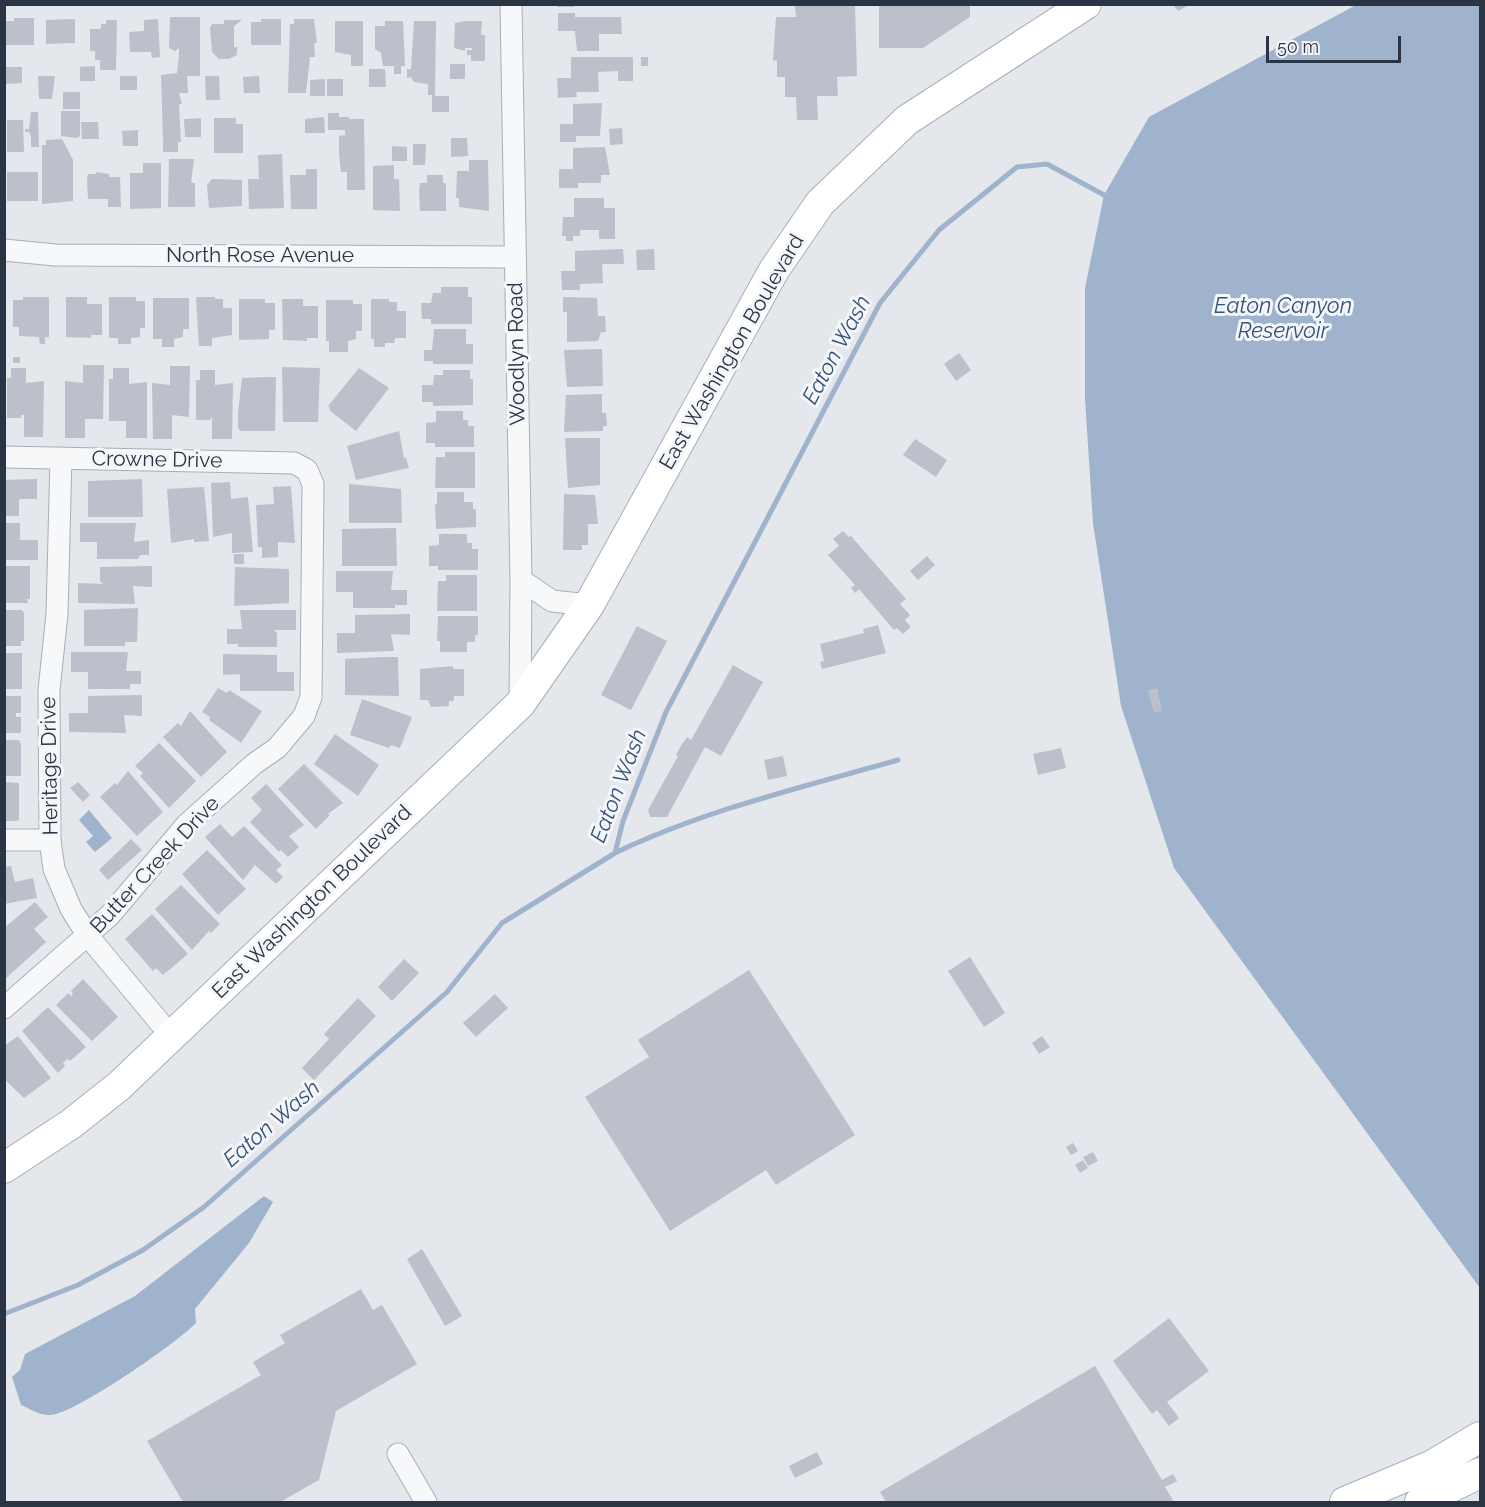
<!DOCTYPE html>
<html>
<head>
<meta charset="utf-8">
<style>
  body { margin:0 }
  #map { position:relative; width:1485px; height:1507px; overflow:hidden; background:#e4e7ec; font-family:Raleway,sans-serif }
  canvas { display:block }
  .frame { position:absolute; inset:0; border:6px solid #2b3445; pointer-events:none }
  .scale { position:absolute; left:1266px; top:36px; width:135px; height:27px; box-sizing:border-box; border:3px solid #2b3445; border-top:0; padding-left:8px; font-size:18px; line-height:21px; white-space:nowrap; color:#2b3445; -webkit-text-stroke:4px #f4f6f9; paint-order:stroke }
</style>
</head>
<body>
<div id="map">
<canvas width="1485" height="1507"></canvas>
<div class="frame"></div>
<div class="scale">50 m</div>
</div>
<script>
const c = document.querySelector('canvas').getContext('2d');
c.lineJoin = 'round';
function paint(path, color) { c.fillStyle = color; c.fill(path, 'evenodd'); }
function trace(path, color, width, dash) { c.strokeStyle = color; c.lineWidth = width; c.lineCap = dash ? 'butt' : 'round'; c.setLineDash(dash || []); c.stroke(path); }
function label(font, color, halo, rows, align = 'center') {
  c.font = font + ' Raleway,sans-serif'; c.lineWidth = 6; c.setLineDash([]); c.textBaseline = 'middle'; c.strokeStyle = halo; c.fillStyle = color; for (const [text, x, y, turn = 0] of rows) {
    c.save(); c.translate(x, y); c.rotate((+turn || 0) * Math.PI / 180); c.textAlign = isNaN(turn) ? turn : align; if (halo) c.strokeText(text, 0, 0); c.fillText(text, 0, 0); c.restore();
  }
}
const water = new Path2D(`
  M1356,5h124v1283l-306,-420 -53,-162 -28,-183 -8,-124v-111l19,-93 45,-78z
  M89,810l23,28 -17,14 -9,-10 7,-6 -14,-16z
  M264,1196l9,6 -24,41 -54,66 1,14c-22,22 -111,83 -140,91 -14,4 -23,-4 -35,-9l-9,-28 8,-7 5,-16 110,-58z`);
const stream = new Path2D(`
  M615,853c90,-43 188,-66 283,-93
  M4,1314l74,-29 65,-35 61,-43 243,-215 55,-69 113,-70 8,-32 43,-109 214,-409 59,-73 78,-63 30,-3 57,31`);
const building = new Path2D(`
  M557,4h17v3h-17z
  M795,4h60l2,72 -20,1 1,19h-21l1,24h-21l-1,-23h-11v-20h-8v-17l-4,1 3,-44h20z
  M879,4h91v13l-47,31h-44z
  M1173,5h16l-11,6z
  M558,13h17v4h46l1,17h-23v17h-22l-2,-20h-17z
  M170,17h30v59h-13l1,17h-9l3,11h-3l2,38h-3v10h-15v-10l-2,-67 16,-2 2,-19v-6l-4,3 -6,-3z
  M14,18h20v27h-29v-24h9z
  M75,19v24l-29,1v-24z
  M158,19l2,38 -8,1 -1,-6h-21l-1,-20 15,-1v-11z
  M261,19h20v26h-30v-23h10z
  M294,19h20l3,24h-3l1,14h-5l-4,36h-18l2,-69h4z
  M106,20h11l-1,50h-16v-10h-5v-9h-5v-22h11v-5h5z
  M224,20h18l-8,6v21h3v8l-8,4h-10l-7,-7 -2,-24 2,-4h12z
  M335,21h28v45h-12v-11l-16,-3z
  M385,21h18l2,45h-4v8h-7v-8h-11l-2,-13 -6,-4v-23h10z
  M414,21h22l-1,75h14v16h-17v-17h-4v-11l-14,-2 -3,-5 -4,1v-9h4z
  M465,21h17l-1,14h4v26h-14v-6h-4v-5h5v-2h-7v3l-11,-3 1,-25z
  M571,57h62v24h-15v-10l-20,1 1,20h-23l1,5 -19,1 -1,-20h14z
  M641,57h7v9h-7z
  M450,64h15v15h-15z
  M95,66v15h-15v-14z
  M5,67h17v16l-17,1z
  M369,69h16l1,18h-17z
  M38,76h17l-3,23h-13z
  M120,76h17v14h-17z
  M205,76h14l1,24h-14z
  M259,76l1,17h-16l-1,-16z
  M325,79v17h-15v-16z
  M327,79h16v17h-16z
  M63,92h17v17h-17z
  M602,103l-2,33h-24v6h-16v-18h13v-20z
  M61,111h19v25l-3,2 -16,-2z
  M31,112h7l1,35h-8v-11l-2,-4h-4v-3h4z
  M328,113h11v4h10v2h15l1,71h-18v-18h-6l-2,-18v-18l6,-1v-5h-17z
  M324,117l1,16h-20v-14z
  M201,118v19h-16l-1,-18z
  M214,118h22v6h7v29h-29z
  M7,120h16l1,32h-17z
  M81,122h17l1,17h-17z
  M622,128l1,16 -13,1 -1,-16z
  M138,130v16h-15l-1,-15z
  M451,138h16l1,18 -17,1z
  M62,139l11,21v41l-31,3v-59h4v-5z
  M413,144h13l-1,21h-12z
  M392,146l15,1v14h-15z
  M605,147l5,28h-9v8h-23v5h-19v-19h14v-21z
  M282,154l2,54 -35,1 -1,-30h11l-1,-24z
  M169,159h25l-3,24h4v24h-27z
  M469,160h19l1,51 -30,-4v-9h-3l1,-27h12z
  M143,163h18v45l-31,1v-36h13z
  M394,165v14h5l1,32 -27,-1v-44z
  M306,169h11v40h-26l-1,-34h16z
  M7,172h31v29h-31z
  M96,172l13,2v3h11l1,30h-13v-8h-20l-1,-20 1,-5h8z
  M427,175h16v8h3v28h-26l-1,-21 1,-7h7z
  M212,179l30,1v26l-33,2 -2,-23z
  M574,198h30v10h11v31h-16v-9h-19v6h-7v5h-7v-5h-4l1,-19h11z
  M623,249l1,15h-22l1,19 -23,1v6h-18l-1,-19h14v-20z
  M654,249l1,21h-18l-1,-20z
  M441,287h27v10h4v27h-41v-5h-9l-1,-16h10l2,-10h8z
  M23,297h26v40h-4v7h-5l-1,-7 -20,-1v-9h-6v-27h10z
  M66,297h21v7h15v31h-11v3l-25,-1z
  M109,297h27v4h9v27h-5v9l-9,1v6h-13v-6h-9z
  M196,297h19v2h8v9h9v27l-20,3v8h-13z
  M563,297l34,1 1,18h7l1,16h-5l-3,9 -31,1v-30h-4z
  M153,298h36v31h-6v8l-9,2v8h-12v-8h-9z
  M239,299h26v4h10v27h-6v9l-30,1z
  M282,299h21v7h15v32h-11v3l-24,-1z
  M371,299h18v3h8v9h9v27h-11l-1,5h-9v4h-11v-8h-3z
  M326,300h27v4h9v27h-6v8l-8,2v11h-19v-11h-3z
  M434,329h32v15h7v20h-40v-3h-9v-11h8z
  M602,349l1,37 -36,1 -3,-37z
  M959,353l12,17 -15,11 -12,-17z
  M13,357h7v6h-7z
  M83,365h21l-1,54h-18v19h-20v-57l18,2z
  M170,366h20l-1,51 -17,-2v24h-19l-1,-56 18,2z
  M282,367l38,1 -2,54h-35z
  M11,368h15v15l18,-2 -1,56h-19v-22h-3v3h-14v-40h4z
  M113,368h16v16l18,-2v56h-21v-17h-17v-42h4z
  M359,368l30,20 -33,43 -27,-21 1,-2 -2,-2z
  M200,370h15v15l18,-2 -1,56h-20v-22l-2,3h-14v-40h4z
  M443,370h27v9h3v26l-40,1v-4h-11v-17h11l1,-10h9z
  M267,377h9l-1,54h-35l-2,-4v-14l4,-35z
  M602,394v19h4l1,13h-4v5l-39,1 2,-37z
  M436,411h27v9h5v6h6v21h-39v-4h-9v-20l10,-1z
  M399,431l5,27h2l3,10 -53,12 -9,-34z
  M565,438h35v47l-32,3z
  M915,439l32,21 -11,17 -33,-22z
  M445,452h30v36h-40l1,-31h9z
  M37,479v20h-18v17h-15v-36z
  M142,479l1,38h-55v-36z
  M230,482l1,17 17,-2 5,55 -21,1v-20l-19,4 -2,-54z
  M349,484l52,5 1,34h-53z
  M291,486l4,57 -17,-1v15l-16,1v-11h-4l-2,-42 18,-1 -1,-17z
  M204,487l5,54 -15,1v-3l-23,4 -4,-54z
  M437,492h27v10h9v7h3v18l-40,2 -1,-25h2z
  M564,494l31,1 3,29h-10v21h-6v5h-19z
  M4,523h16v17h18v20h-34z
  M80,523h56l-2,19 15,-2v15h-9l-2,4h-41v-17h-17z
  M396,528l1,38h-55v-37z
  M843,531l6,6 2,-1 55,63 -6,5 10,11 -5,5 6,7 -8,7 -6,-6 -3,2 -35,-41 -4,4 -4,-5 4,-3 -27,-30 11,-9 -6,-7z
  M439,534h28v9h5v6h6v21h-40v-4h-9v-20l10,-1z
  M234,554h10v10h-10z
  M927,556l8,9 -17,15 -8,-9z
  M4,566h26v33h-3l1,4h-24z
  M152,566v21l-19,-1 2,18 -57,-1v-20l25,1 -3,-3v-14z
  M235,567l54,2v34l-55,3z
  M336,571h57l-2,19h16v15h-12v3h-42v-16h-17z
  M446,575h31v36h-40l1,-30h8z
  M138,608l-1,34h-12v4h-41v-36z
  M4,610h18l2,3v28h-3v5h-17z
  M240,610h56v20h-22l3,3v14h-39v-3h-11v-15h15z
  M410,614v21l-19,-1 3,17 -57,2v-20h18v-18z
  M438,616h40v19h-3v7h-8v10h-27v-11h-3z
  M878,625l8,28 -64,16 -2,-7 4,-1 -4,-17 44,-11 -1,-4z
  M637,626l30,15 -36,69 -30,-15z
  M71,652h57l-2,19h15v13h-11v5h-42v-17h-17z
  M4,653h18v36h-18z
  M223,654l54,1v17h17v19h-54v-17l-17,1z
  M381,657h17l1,39 -54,-1v-36z
  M733,665l30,17 -42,74 -16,-9 -38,70h-17l-2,-7 30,-54 -2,-1 6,-11 5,-7 4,3z
  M453,666v3h11v27h-10v5h-5v5l-18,1 -3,-7h-8v-31z
  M218,688l9,5 2,-3 33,21 -21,32 -32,-23 1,-3 -8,-5z
  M1157,688l5,23 -8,2 -6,-23z
  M142,695v21l-18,-1 2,18 -57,-1v-19h19v-17z
  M5,696h16v17h-5v4h5v16h-17z
  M362,699l50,18 -12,31 -9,-3 -2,3 -39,-13z
  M190,711l37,41 -26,25 -38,-40 15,-14 3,3z
  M335,734l44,31 -21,31 -44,-32z
  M4,740h15l2,4v32h-17z
  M159,743l37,38 -27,27 -29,-32 3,-3 -8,-7z
  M1061,748l5,20 -28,7 -5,-21z
  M783,756l4,20 -19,4 -4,-20z
  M304,764l39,39 -15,11 2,1 -14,14 -38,-40z
  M128,771l35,41 -26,24 -37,-39 15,-14 2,2z
  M4,782l15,1v37l-3,1h-12z
  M78,782l12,13 -7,7 -13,-14z
  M266,784l38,41 -15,11 10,11 -11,10 -7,-7 -2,2 -29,-30 12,-12 -11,-12z
  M220,824l12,13 12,-11 38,39 -6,5 7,7 -7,7 -21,-19 -12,15 -38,-43z
  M131,839l11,11 -34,30 -9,-10z
  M207,850l39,39 -28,26 -36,-41z
  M11,866l4,16 18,-4 4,20 -33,6v-37z
  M181,885l39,39 -9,9 -2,-2 -17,19 -37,-41z
  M35,902l13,15 -14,12 12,13 -42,38v-52z
  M152,914l36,40 -25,21 -7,-7 -3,3 -28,-32z
  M970,957l35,56 -21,14 -36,-56z
  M404,959l15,14 -27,28 -14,-14z
  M749,970l106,165 -79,50 -10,-15 -96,61 -85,-134 64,-40 -11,-17z
  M83,979l35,38 -26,24 -36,-36 12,-12 3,3 2,-2 -2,-3z
  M495,994l13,14 -32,29 -13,-14z
  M358,998l18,18 -62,64 -12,-12 27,-29 -5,-5z
  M48,1007l38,40 -16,14 -2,-2 -5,4 2,3 -7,7 -36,-42z
  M18,1036l33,42 -27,20 -20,-19v-33z
  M1042,1036l8,11 -11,7 -7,-11z
  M1073,1143l5,8 -7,4 -5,-8z
  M1093,1152l5,9 -10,5 -5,-9z
  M1083,1160l5,8 -8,5 -5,-8z
  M422,1249l40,67 -17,10 -38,-67z
  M361,1289l12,21 9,-5 35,59 -81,47 -17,69 -39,22h-97l-36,-61 114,-66 -8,-13 32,-19 -5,-8z
  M1169,1318l40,53 -42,31 12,16 -10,8 -12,-16 -5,4 -39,-53z
  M1095,1366l67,114 11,-6 4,7 -12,6 9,15h-288l-6,-10z
  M817,1452l6,12 -28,14 -6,-12z`);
const street = new Path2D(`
  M511,4l10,576 -1,124
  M4,250l51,5 460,2
  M4,457l290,6 13,7 6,14 -2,213 -7,19 -27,32 -23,16 -67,60 -77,91 -106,93
  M61,458l-4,156 -8,76 1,150 4,29 17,40 17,27 83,100
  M521,580l31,21 37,4
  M4,840h46
  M398,1454l28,48`);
const secondary = new Path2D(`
  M4,1168l67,-44 48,-38 401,-382 69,-99 185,-335 46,-67 87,-83 179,-116
  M1345,1502l88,-37 47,-28
  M1420,1502l60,-29`);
const streetNames = [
  ["North Rose Avenue",260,256],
  ["East Washington Boulevard",732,352,-60],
  ["Woodlyn Road",517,354,-91],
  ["Crowne Drive",157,460,1],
  ["Heritage Drive",50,766,-91],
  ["Butter Creek Drive",155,865,-47],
  ["East Washington Boulevard",312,902,-44]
];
const waterNames = [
  ["Eaton Canyon",1283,306],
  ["Reservoir",1283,331],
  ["Eaton Wash",837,350,-62],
  ["Eaton Wash",619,786,-69],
  ["Eaton Wash",272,1124,-41]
];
paint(water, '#9fb4cc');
trace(stream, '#9fb4cc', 5);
paint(building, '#bbc0ca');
trace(street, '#a9aeb7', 23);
trace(secondary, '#a9aeb7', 32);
trace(street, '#f7f8fa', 21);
trace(secondary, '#fff', 30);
label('21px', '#2b3445', '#f4f6f9', streetNames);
label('italic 22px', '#34527a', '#f4f6f9', waterNames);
</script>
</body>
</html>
